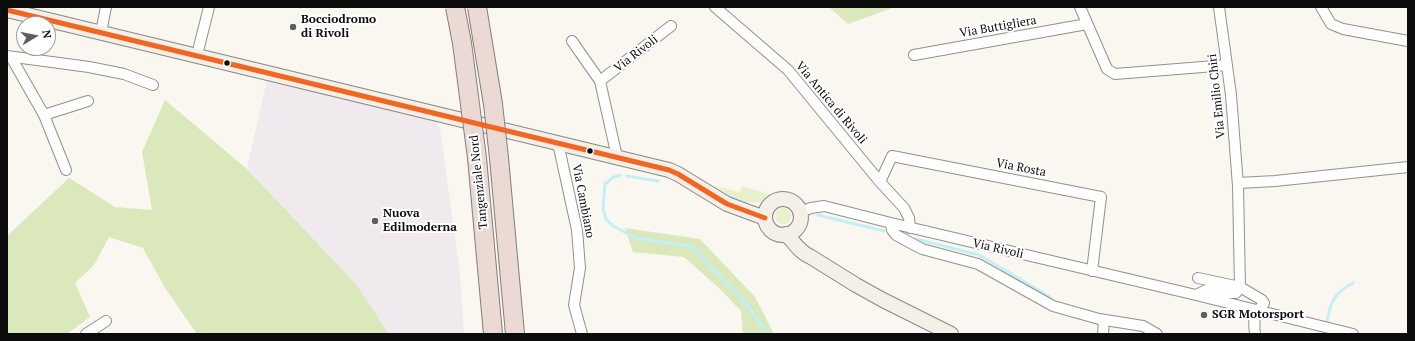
<!DOCTYPE html>
<html>
<head>
<meta charset="utf-8">
<style>
  body { margin:0 }
  #map { position:relative; width:1415px; height:341px; overflow:hidden; background:#faf6f0; font-family:"PT Serif",serif }
  canvas { display:block }
  .frame { position:absolute; inset:0; border:8px solid #0c0c0c; pointer-events:none }
  .north { position:absolute; left:16px; top:16px; width:40px; height:40px; box-sizing:border-box; background:#fff; border:1px solid #9e9e9e; border-radius:50%; rotate:80deg; font-size:11px; font-weight:700; line-height:16px; text-align:center; color:#0c0c0c }
  .north::after { content:''; display:block; margin:auto; width:14px; height:18px; background:#5f5e5c; clip-path:polygon(50% 0,100% 100%,50% 72%,0 100%) }
</style>
</head>
<body>
<div id="map">
<canvas width="1415" height="341"></canvas>
<div class="frame"></div>
<div class="north">N</div>
</div>
<script>
const c = document.querySelector('canvas').getContext('2d');
c.lineJoin = 'round';
function paint(path, color) { c.fillStyle = color; c.fill(path, 'evenodd'); }
function trace(path, color, width, dash) { c.strokeStyle = color; c.lineWidth = width; c.lineCap = dash ? 'butt' : 'round'; c.setLineDash(dash || []); c.stroke(path); }
function label(font, color, halo, rows, align = 'center') {
  c.font = font + ' "PT Serif",serif'; c.lineWidth = 4; c.setLineDash([]); c.textBaseline = 'middle'; c.strokeStyle = halo; c.fillStyle = color; for (const [text, x, y, turn = 0] of rows) {
    c.save(); c.translate(x, y); c.rotate((+turn || 0) * Math.PI / 180); c.textAlign = isNaN(turn) ? turn : align; if (halo) c.strokeText(text, 0, 0); c.fillText(text, 0, 0); c.restore();
  }
}
const industrial = new Path2D(`
  M267,80l168,41 5,7 20,146 4,60h-75l-33,-50 -109,-115z`);
const green = new Path2D(`
  M714,186l26,6 2,-6 34,10c-4,2 -7,4 -12,5 -16,5 -39,-2 -50,-15z
  M775 216a8 8 0 1 1 16 0a8 8 0 1 1-16 0Z`);
const forest = new Path2D(`
  M829,7h66l-47,17z
  M165,100l82,69 109,115 33,50h-192l-32,-46 -22,-40 -34,-11 -15,28 -19,18 15,34 -23,17h-60v-98l62,-58 46,29 37,3 -10,-58z
  M625,228l75,11 55,58 19,37h-31l-2,-23 -22,-23 -35,-31 -51,-5z`);
const stream = new Path2D(`
  M620,175l-8,3 -5,5h-2l-2,26 3,10 7,7 23,12 55,8 53,55 24,33
  M627,176l31,5
  M726,196l10,3
  M818,215l66,16
  M916,239l63,16 71,42
  M1327,322c3,-20 8,-30 26,-39
  M1325,334l1,-1`);
const street = new Path2D(`
  M715,7l73,63 92,112 24,26 5,10 1,10
  M1080,7l27,62 8,5 112,-9
  M1219,7l12,88 7,91 2,101
  M1321,7l10,17 12,5 65,12
  M101,32l5,-25
  M572,41l28,40
  M197,55l12,-48
  M914,55l173,-31
  M7,56l82,11 35,7 29,11
  M11,57l33,58 22,55
  M44,115l44,-14
  M558,143l19,87 3,38 -6,37 8,29
  M617,157l-17,-76 71,-55
  M880,182l12,-26 209,41 -9,74
  M1238,183l37,-2 133,-14
  M800,212l11,-4 13,-2 67,17 305,72 157,39
  M891,223l1,7 4,5 26,14 56,15 75,42 46,13 44,7 14,8
  M1198,278l42,9 22,13 2,3c-2,4 -4,4 -6,8 -5,6 -4,15 -3,23
  M1196,295l10,-5 21,3h9l4,-6
  M86,334l20,-13
  M1103,334l1,-14`);
const secondary = new Path2D(`
  M7,10l662,160 9,4 49,30 38,14
  M765 217a18 18 0 1 1 36 0a18 18 0 1 1-36 0Z
  M786,234c9,9 13,18 25,23l45,28 27,15 68,34`);
const highway = new Path2D(`
  M477,158l16,176
  M499,158l16,176`);
const highwayBridge = new Path2D(`
  M455,7l7,36 15,115
  M477,7l16,97 6,54`);
const bus1 = new Path2D(`
  M7,10l662,160 9,4 49,30 38,14`);
const markers = [
  [293,27,4,"#5f5e5c"],
  [227,63,3.5,"#0c0c0c"],
  [590,151,3.5,"#0c0c0c"],
  [375,221,4,"#5f5e5c"],
  [1204,315,4,"#5f5e5c"]
];
const poiNames = [
  ["Bocciodromo",301,20],
  ["di Rivoli",301,34],
  ["Nuova",383,214],
  ["Edilmoderna",383,228],
  ["SGR Motorsport",1212,315]
];
const streetNames = [
  ["Via Buttigliera",998,27,-10],
  ["Via Rivoli",636,54,-38],
  ["Via Emilio Chiri",1217,96,-96],
  ["Via Antica di Rivoli",831,103,50],
  ["Via Rosta",1021,168,11],
  ["Tangenziale Nord",479,182,-96],
  ["Via Cambiano",583,201,79],
  ["Via Rivoli",998,249,13]
];
paint(industrial, '#f0e9ee');
paint(green, '#e9f0ce');
paint(forest, '#dbe8bb');
trace(stream, '#c3eff7', 3);
trace(street, '#93918f', 12);
trace(secondary, '#8a8885', 16);
trace(highway, '#807f7c', 20);
trace(street, '#fefefd', 10);
trace(secondary, '#f4f0e8', 14);
trace(highway, '#ebdad3', 18);
trace(highwayBridge, '#807f7c', 20, []);
trace(highwayBridge, '#ebdad3', 18);
trace(bus1, '#f26522', 5);
for (const [x, y, r, color] of markers) { const dot = new Path2D(); dot.arc(x, y, r, 0, 2 * Math.PI); c.fillStyle = color; c.fill(dot); trace(dot, '#fff', 1.5); }
label('bold 12px', '#0c0c0c', '#fff', poiNames, 'left');
label('12px', '#0c0c0c', '#fff', streetNames);
</script>
</body>
</html>
